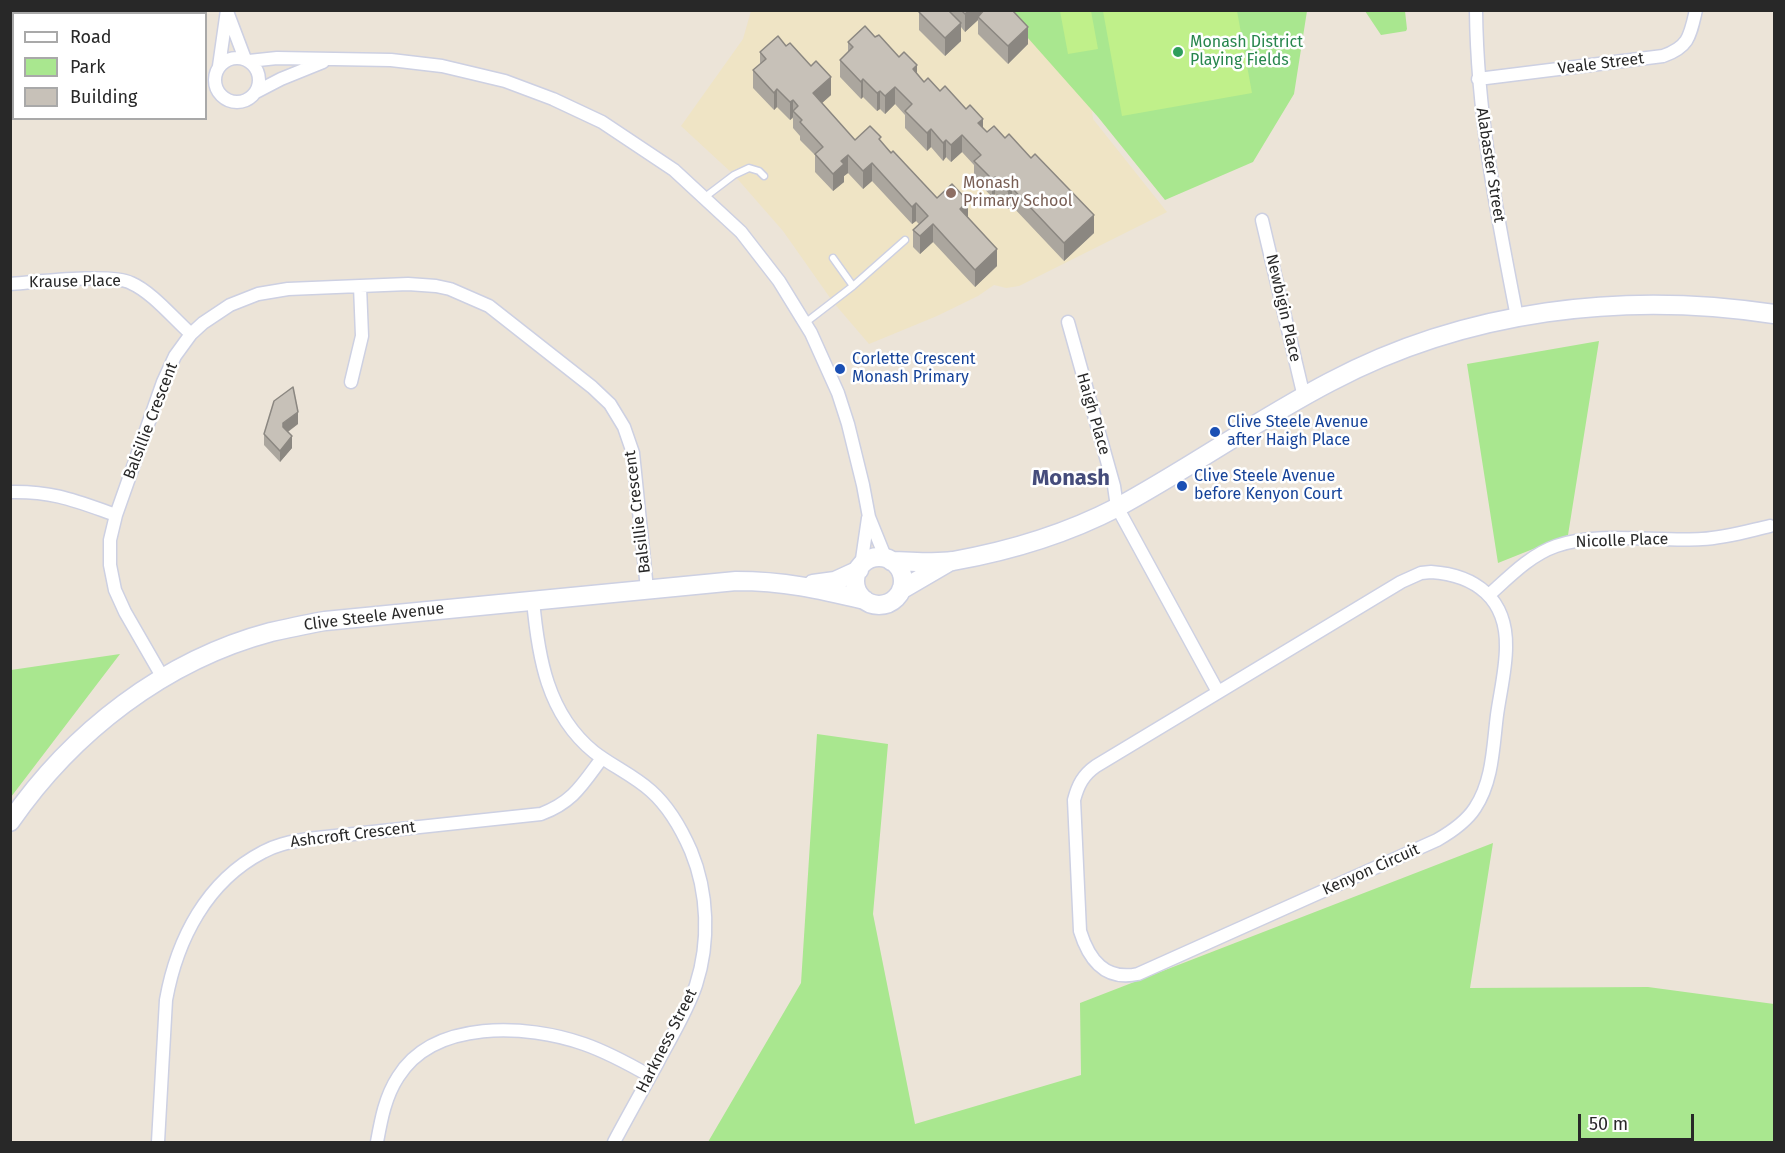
<!DOCTYPE html>
<html>
<head>
<meta charset="utf-8">
<style>
  body { margin:0 }
  #map { position:relative; width:1785px; height:1153px; overflow:hidden; background:#ece4d8; font-family:"Fira Sans",sans-serif }
  canvas { display:block }
  .frame { position:absolute; inset:0; border:12px solid #282828; pointer-events:none }
  .legend { position:absolute; left:12px; top:12px; width:195px; height:108px; box-sizing:border-box; background:#fff; border:2px solid #a9a9a9; margin:0; padding:8px 10px; list-style:none; font-size:18px; color:#282828 }
  .legend li { display:flex; align-items:center; gap:12px; height:30px }
  .legend b { width:30px; border:2px solid #a9a9a9 }
  .scale { position:absolute; left:1578px; top:1114px; width:116px; height:27px; box-sizing:border-box; border:3px solid #282828; border-top:0; padding-left:8px; font-size:18px; line-height:21px; white-space:nowrap; color:#282828; -webkit-text-stroke:4px #fff; paint-order:stroke }
</style>
</head>
<body>
<div id="map">
<canvas width="1785" height="1153"></canvas>
<div class="frame"></div>
<ul class="legend">
<li><b style="height:8px;background:#fff"></b>Road</li>
<li><b style="height:16px;background:#a9e78f"></b>Park</li>
<li><b style="height:16px;background:#c7c1b8"></b>Building</li>
</ul>
<div class="scale">50 m</div>
</div>
<script>
const c = document.querySelector('canvas').getContext('2d');
c.lineJoin = 'round';
function paint(path, color) { c.fillStyle = color; c.fill(path, 'evenodd'); }
function trace(path, color, width, dash) { c.strokeStyle = color; c.lineWidth = width; c.lineCap = dash ? 'butt' : 'round'; c.setLineDash(dash || []); c.stroke(path); }
function label(font, color, halo, rows, align = 'center') {
  c.font = font + ' "Fira Sans",sans-serif'; c.lineWidth = 5; c.setLineDash([]); c.textBaseline = 'middle'; c.strokeStyle = halo; c.fillStyle = color; for (const [text, x, y, turn = 0] of rows) {
    c.save(); c.translate(x, y); c.rotate((+turn || 0) * Math.PI / 180); c.textAlign = isNaN(turn) ? turn : align; if (halo) c.strokeText(text, 0, 0); c.fillText(text, 0, 0); c.restore();
  }
}
const education = new Path2D(`
  M751,11h347l-12,49 7,59 74,93 -148,74 -13,2 -12,-3 -16,11 -41,20 -68,28 -36,-42 -50,-71 -49,-56 -53,-49 62,-87z`);
const green = new Path2D(`
  M1004,11h303l-13,83 -41,68 -88,38 -67,-83z
  M1365,11h40l2,18 -1,2 -25,4z
  M1599,341l-31,194 -70,28 -31,-199z
  M120,654l-109,143v-127z
  M817,734l71,10 -15,170 42,210 166,-49 -1,-72 413,-160 -23,145 178,-1 126,17v138h-1066l93,-159z`);
const pitch = new Path2D(`
  M1060,11h31l7,38 -30,5z
  M1103,11h134l15,82 -130,23z`);
const lane = new Path2D(`
  M705,197l29,-22 15,-7 10,3 5,5
  M853,286l52,-46
  M805,323l48,-37 -20,-28`);
const street = new Path2D(`
  M37,10v4
  M1476,10c1,105 21,205 41,307
  M228,14l17,45
  M215 80a22 22 0 1 1 44 0a22 22 0 1 1-44 0Z
  M249,61l28,-3 114,2 51,6 63,15 48,18 49,23 72,48 67,62 38,49 32,52 27,60 10,31 15,61 6,32 17,42
  M10,65h4
  M219,66l8,-56
  M1478,79l185,-23c26,-9 27,-20 33,-46
  M256,92l25,-13 42,-17
  M1262,220l42,177
  M10,284c26,-2 101,-11 121,-1 21,9 43,36 60,51
  M1068,322l46,164 3,21 101,185
  M351,382l11,-46 -2,-50
  M10,492c44,-1 66,9 106,23
  M861,566l7,-48
  M1431,572c45,3 76,27 75,75 0,22 -6,46 -9,68 -4,31 -4,66 -22,93 -9,14 -24,24 -38,32l-299,134c-33,7 -49,-14 -58,-43l-6,-131c4,-15 9,-25 22,-34l305,-184 20,-9z
  M1489,595c20,-18 41,-40 67,-49 42,-15 101,-4 146,-7 23,-1 46,-8 68,-13
  M533,600c5,56 14,114 61,152 18,14 39,23 57,39 18,16 30,37 40,60 17,41 19,91 5,134 -9,27 -25,52 -38,77 -15,27 -30,54 -44,80
  M163,678l-38,-66 -10,-22 -5,-25v-25l6,-25 47,-133 12,-26 16,-22 12,-11 27,-18 28,-11 30,-5 120,-5 28,2 14,3 39,17 103,81 18,17 14,23 9,26 14,136
  M158,1142l8,-142c11,-61 41,-119 97,-148 14,-8 29,-10 44,-13l234,-25c32,-12 41,-29 61,-56
  M377,1142c4,-22 8,-45 21,-65 36,-58 129,-53 186,-33 23,8 45,20 66,32`);
const secondary = new Path2D(`
  M855 581a24 24 0 1 1 48 0a24 24 0 1 1-48 0Z
  M891,561c20,0 42,3 62,0 56,-10 115,-28 165,-54 72,-39 139,-87 212,-125 136,-72 293,-91 444,-68
  M813,584l22,-3 24,-11
  M901,590l48,-28
  M10,822c62,-90 155,-162 261,-190 18,-4 36,-8 54,-11l411,-40c48,0 83,8 129,19`);
const wall = new Path2D(`
  M921,10h60v4l47,30 -20,20 -30,-30v-14l-13,12 -4,-5v14l-16,15 -26,-26v-18z
  M875,37l24,20 25,25 16,9 43,37 111,105 -30,28 -52,-55 -4,3 -13,-15 -3,3 -18,-19v-13l-12,-13 -11,10 -5,-5 -3,4 -12,-14 -4,4 -22,-23v-13l-10,-11 -10,10 -5,-5 -3,2 -14,-14 -2,2 -21,-22v-17l8,-8v-10z
  M760,52l71,43 -9,8 33,37 26,2 56,56 31,19 29,49 -22,21 -42,-45 -13,12 -7,-7v-17l6,-6 -3,-3 -4,3 -40,-43 -9,8 -15,-16 -4,3v6l-11,9 -18,-19v-17l-15,-15v-4l-7,-8v-10l-3,2 -13,-13 -3,3 -21,-22v-18l7,-5z
  M298,424l-10,8 4,16 -12,14 -16,-17v-11z`);
const shadedWall = new Path2D(`
  M969,10h12v7h-3v3l-13,12v-18z
  M961,23v18l-16,15v-18z
  M1028,27v17l-20,20v-18z
  M917,65v18l-4,-14z
  M831,77v18l-18,16v-18z
  M863,79v18l-2,2v-17z
  M895,87v17l-10,10v-18z
  M777,89v18l-3,3v-17z
  M880,91v18l-3,2v-18z
  M793,100v17l-3,3v-18z
  M983,119v17l-5,-13z
  M931,129v18l-4,4v-18z
  M962,135v17l-11,10v-17z
  M946,140v17l-3,4v-18z
  M848,155v18l-4,3v6l-11,9v-17l8,-13z
  M872,163v18l-9,8v-18z
  M995,177v17l-3,3v-18z
  M1012,188v18l-4,3v-18z
  M968,201v18l-8,-10z
  M916,203v18l-4,3v-17z
  M1094,215v18l-30,28v-18z
  M933,224v18l-13,12v-18z
  M997,249v17l-22,21v-17z
  M298,412v12l-15,11v-12z
  M292,436v12l-12,14v-11z`);
const building = new Path2D(`
  M921,10h27l13,13 -16,15 -26,-26z
  M961,10h8l-4,4z
  M984,10h28l16,17 -20,19 -30,-29z
  M865,26l10,11 4,-2 20,22 5,-5 13,13 -4,4 11,13 4,-4 12,13 5,-5 21,23 4,-4 13,14 -5,4 9,9 7,-6 11,12 4,-4 22,24 4,-4 59,61 -30,28 -52,-55 -4,3 -13,-14 -3,2 -18,-18 7,-6 -19,-20 -11,10 -5,-5 -3,3 -12,-14 -4,4 -22,-22 7,-7 -17,-17 -10,9 -5,-5 -3,2 -14,-14 -2,3 -21,-22 13,-13 -5,-5z
  M778,36l8,10 4,-3 21,23 5,-5 15,16 -18,16 42,47 15,-14 11,11 -2,2 12,14 2,-2 44,47 15,-14 16,17 -8,8 37,40 -22,21 -42,-46 -13,12 -7,-6 15,-14 -12,-13 -4,4 -40,-44 -9,8 -15,-16 -7,6 3,3 -11,10 -18,-20 8,-7 -23,-25 2,-2 -9,-9 5,-5 -5,-6 -3,2 -13,-13 -3,4 -21,-23 13,-11 -6,-7z
  M293,387l5,25 -15,11v4l9,9 -12,15 -16,-17 10,-33z`);
const markers = [
  [1178,52,6,"#2e9e5b"],
  [951,193,6,"#8d6e63"],
  [840,369,6,"#1a4fb4"],
  [1215,432,6,"#1a4fb4"],
  [1182,486,6,"#1a4fb4"]
];
const leisureNames = [
  ["Monash District",1190,43],
  ["Playing Fields",1190,61]
];
const streetNames = [
  ["Veale Street",1601,64,-7],
  ["Alabaster Street",1490,165,81],
  ["Krause Place",75,282,-1],
  ["Newbigin Place",1283,308,77],
  ["Haigh Place",1093,414,74],
  ["Balsillie Crescent",151,421,-69],
  ["Balsillie Crescent",638,512,-97],
  ["Nicolle Place",1622,541,-2],
  ["Clive Steele Avenue",374,617,-7],
  ["Ashcroft Crescent",353,835,-7],
  ["Kenyon Circuit",1371,870,-24],
  ["Harkness Street",667,1041,-63]
];
const educationNames = [
  ["Monash",963,184],
  ["Primary School",963,202]
];
const transitNames = [
  ["Corlette Crescent",852,360],
  ["Monash Primary",852,378],
  ["Clive Steele Avenue",1227,423],
  ["after Haigh Place",1227,441],
  ["Clive Steele Avenue",1194,477],
  ["before Kenyon Court",1194,495]
];
const districtNames = [
  ["Monash",1071,479]
];
paint(education, '#efe4c5');
paint(green, '#a9e78f');
paint(pitch, '#c0f08a');
trace(lane, '#cdd0e2', 9);
trace(street, '#cdd0e2', 15);
trace(secondary, '#cdd0e2', 21);
trace(lane, '#fff', 6);
trace(street, '#fff', 12);
trace(secondary, '#fff', 18);
paint(wall, '#aba69e');
paint(shadedWall, '#8b8781');
paint(building, '#c7c1b8');
trace(building, '#8b8781', 1.5);
for (const [x, y, r, color] of markers) { const dot = new Path2D(); dot.arc(x, y, r, 0, 2 * Math.PI); c.fillStyle = color; c.fill(dot); trace(dot, '#fff', 2); }
label('16px', '#27864d', '#fff', leisureNames, 'left');
label('16px', '#282828', '#fff', streetNames);
label('16px', '#785e54', '#fff', educationNames, 'left');
label('16px', '#164399', '#fff', transitNames, 'left');
label('bold 22px', '#454c7b', '#fff', districtNames);
</script>
</body>
</html>
